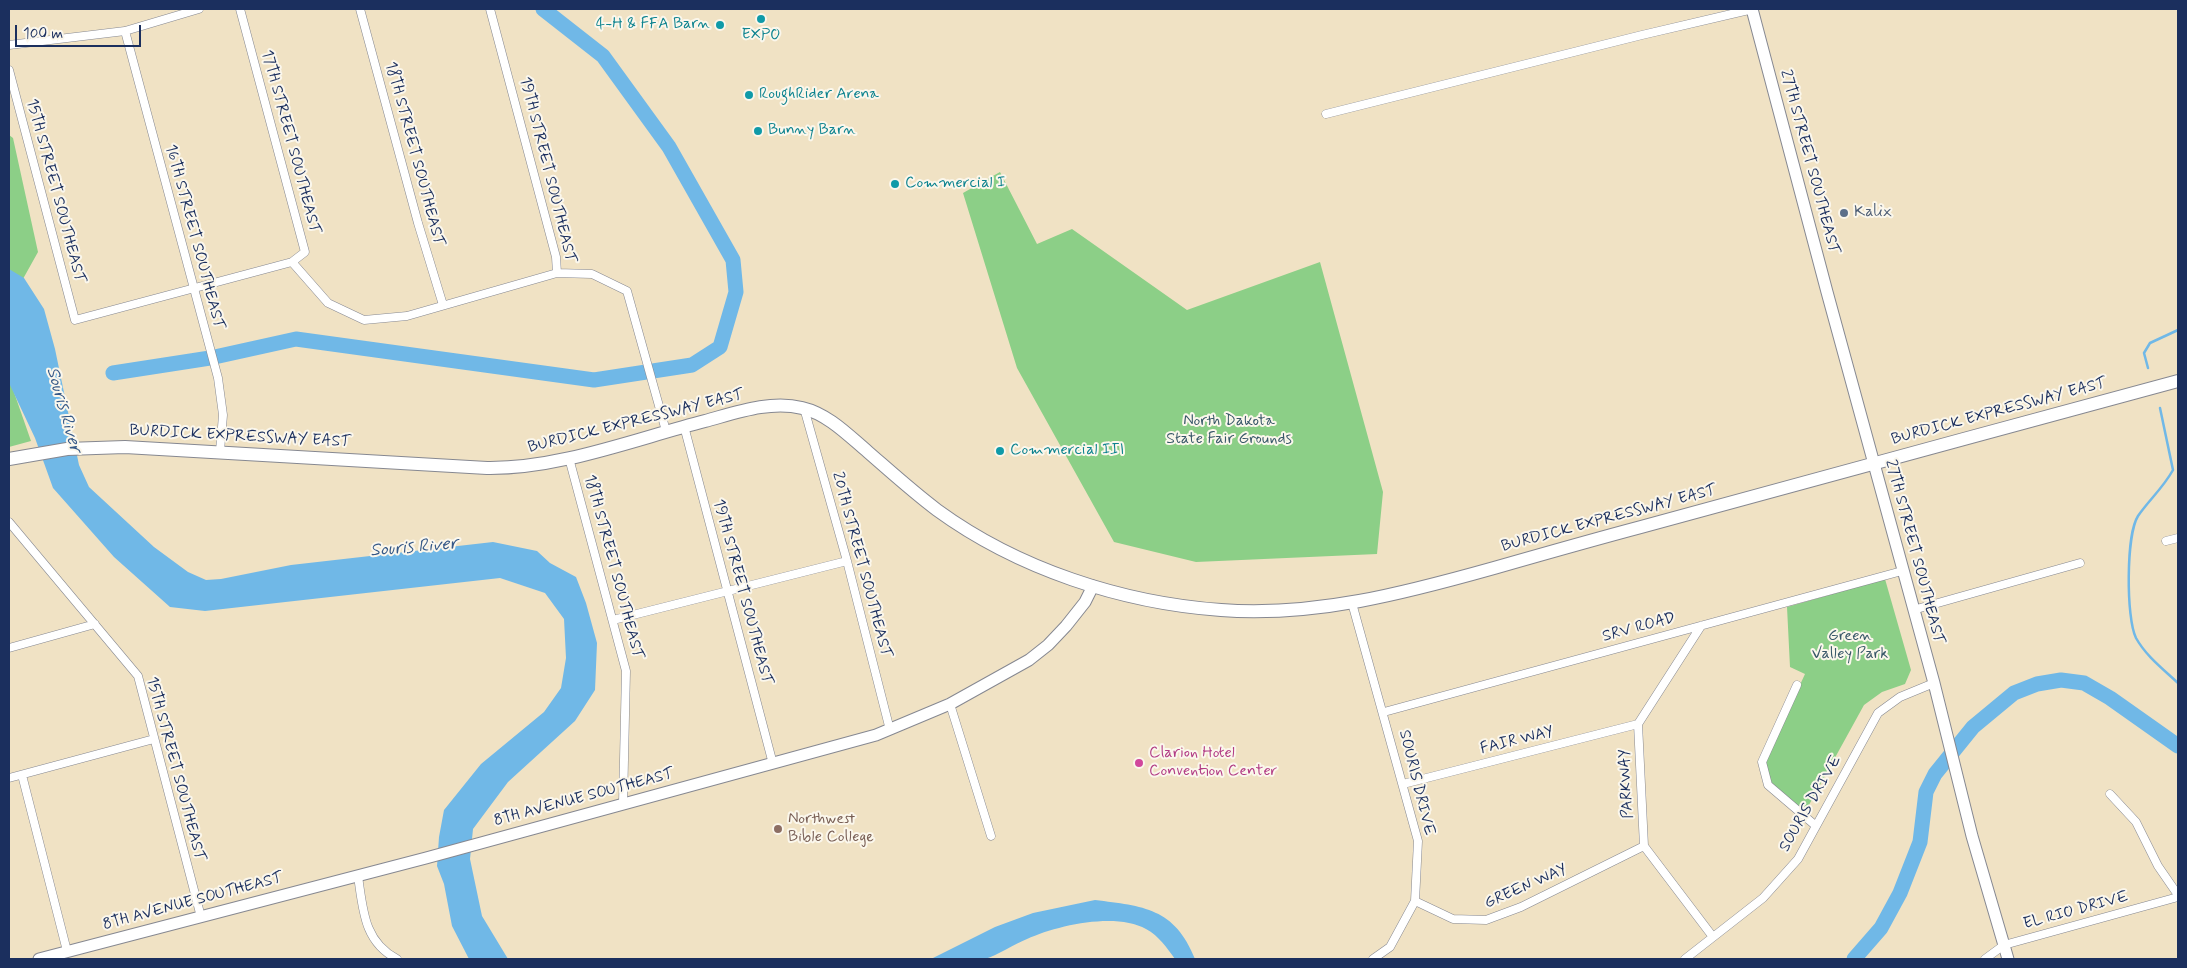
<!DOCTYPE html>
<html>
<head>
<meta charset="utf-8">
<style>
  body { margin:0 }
  #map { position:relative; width:2187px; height:968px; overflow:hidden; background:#f0e2c4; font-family:Mynerve,sans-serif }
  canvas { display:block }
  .frame { position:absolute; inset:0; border:10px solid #1b2f5e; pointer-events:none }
  .scale { position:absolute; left:15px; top:25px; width:126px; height:22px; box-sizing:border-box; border:2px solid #1b2f5e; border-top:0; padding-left:6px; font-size:15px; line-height:18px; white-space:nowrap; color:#1b2f5e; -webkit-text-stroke:4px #fbf7ec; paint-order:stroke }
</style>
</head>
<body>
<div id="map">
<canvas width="2187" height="968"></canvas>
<div class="frame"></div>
<div class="scale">100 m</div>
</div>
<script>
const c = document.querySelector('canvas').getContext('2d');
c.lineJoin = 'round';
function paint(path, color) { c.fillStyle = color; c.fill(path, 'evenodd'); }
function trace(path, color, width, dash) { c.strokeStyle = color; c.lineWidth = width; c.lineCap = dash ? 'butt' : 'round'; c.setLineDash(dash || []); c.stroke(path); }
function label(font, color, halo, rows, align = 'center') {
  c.font = font + ' Mynerve,sans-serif'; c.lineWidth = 4; c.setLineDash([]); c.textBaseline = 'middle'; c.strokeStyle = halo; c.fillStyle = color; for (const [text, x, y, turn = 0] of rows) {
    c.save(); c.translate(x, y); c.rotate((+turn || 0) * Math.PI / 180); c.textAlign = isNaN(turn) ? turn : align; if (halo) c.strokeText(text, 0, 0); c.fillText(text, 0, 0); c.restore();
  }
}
const green = new Path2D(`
  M9,135l4,3 25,114 -29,52z
  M1000,172l37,72 35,-15 115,81 133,-48 63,230 -6,62 -181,8 -82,-20 -97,-174 -54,-175z
  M9,378l22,63 -22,6z
  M1885,579l26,91 -6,14 -23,8 -18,13 -60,109 -34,-29 -6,-22 41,-89 -15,-7 -3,-60z`);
const water = new Path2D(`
  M9,269l15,9 20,31 11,40 24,116 10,22 65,60 34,25 18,8 15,-1 70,-14 202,-23 44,9 13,12 26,14 10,26 11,40 -2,47 -20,31 -67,61 -35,47 -3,30 12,57 26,43h-39l-17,-33 -8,-42 -7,-18 2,-29 5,-27 37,-46 63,-52 17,-24 5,-30 -2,-39 -19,-26 -45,-15 -295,33 -35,-4 -56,-50 -61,-69 -18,-50 -26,-55z
  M1095,900c48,6 80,8 100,59h-20c-8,-11 -16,-23 -29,-30 -29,-17 -89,-4 -119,10 -13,5 -29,16 -42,20 -11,3 -41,0 -54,0l64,-32 38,-14z`);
const stream = new Path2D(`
  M2148,368l-4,-15 6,-10 28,-13
  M2160,408l13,62c-10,18 -24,30 -35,46 -12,19 -12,102 -2,122 10,18 27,31 42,45`);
const river = new Path2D(`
  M113,373l97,-15 86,-19 298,41 98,-15 28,-18 16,-55 -3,-32 -64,-113 -66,-91 -60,-47
  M1854,959l27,-31 19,-35 20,-51 6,-50 9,-18 38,-47 41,-34 23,-9 24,-4 23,3 26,15 68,48`);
const street = new Path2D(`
  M360,9l58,214 25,82
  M490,9l66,248 1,16
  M125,31l93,347 5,37 -3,36
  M9,45l116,-14 74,-22
  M9,70l66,250 217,-58 13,-10 -65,-243
  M1326,114l316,-79 111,-26
  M292,262l36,41 36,17 43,-4 150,-43 35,1 35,17 39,140
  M804,408l43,153 43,169
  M684,426l89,338
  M569,458l57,213 -3,133
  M9,522l129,154 63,241
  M2166,541l12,-3
  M1352,603l66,238 -3,60 -25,46 -17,12
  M1913,610l167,-47
  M613,620l234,-59
  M1701,626l-63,98 6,122 69,91
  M9,648l86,-24
  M1797,685l-35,77 6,23 48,41
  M950,704l41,132
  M1384,712l518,-141
  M22,775l45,176
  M9,778l145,-39
  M1403,784l235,-60
  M2110,794l26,28 22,44 20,29
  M358,876c5,34 6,66 39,83
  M1415,901l38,18 33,1 35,-13 123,-61
  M1685,959l78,-61 35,-39 80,-146 22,-16 34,-14
  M1985,959l19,-14 174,-48`);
const secondary = new Path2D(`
  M1752,9l75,283 107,391 38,153 36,123
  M39,959l387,-101 450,-123 74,-31 79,-44 19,-15 18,-19 19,-24 8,-16`);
const primary = new Path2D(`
  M9,459l58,-10 58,-2 362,21c72,1 148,-29 218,-47 30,-8 65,-21 97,-13 26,6 46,27 66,44 23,20 45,40 69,58 81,59 185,93 284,100 94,7 184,-17 273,-42 49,-14 98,-28 147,-41 179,-50 358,-97 537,-146`);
const markers = [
  [761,19,5,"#0f9aa8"],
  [720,25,5,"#0f9aa8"],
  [749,95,5,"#0f9aa8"],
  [758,131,5,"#0f9aa8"],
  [895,184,5,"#0f9aa8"],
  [1844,213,5,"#5c6f8a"],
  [1000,451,5,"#0f9aa8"],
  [1139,763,5,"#d1479c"],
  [778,829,5,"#8d6e63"]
];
const cultureNames = [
  ["4-H & FFA Barn",710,25,"right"],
  ["EXPO",761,36,"center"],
  ["RoughRider Arena",759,95],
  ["Bunny Barn",768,131],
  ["Commercial I",905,184],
  ["Commercial III",1010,451]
];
const streetNames = [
  ["17TH STREET SOUTHEAST",290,142,75],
  ["18TH STREET SOUTHEAST",414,154,75],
  ["27TH STREET SOUTHEAST",1809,162,75],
  ["19TH STREET SOUTHEAST",547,170,76],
  ["15TH STREET SOUTHEAST",55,191,75],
  ["16TH STREET SOUTHEAST",194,237,75],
  ["BURDICK EXPRESSWAY EAST",1999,412,-15],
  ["BURDICK EXPRESSWAY EAST",636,422,-14],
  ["BURDICK EXPRESSWAY EAST",240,437,3],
  ["BURDICK EXPRESSWAY EAST",1609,519,-15],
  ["27TH STREET SOUTHEAST",1914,552,75],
  ["20TH STREET SOUTHEAST",861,565,75],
  ["18TH STREET SOUTHEAST",613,567,75],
  ["19TH STREET SOUTHEAST",742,592,75],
  ["SRV ROAD",1639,628,-15],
  ["FAIR WAY",1517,741,-14],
  ["15TH STREET SOUTHEAST",175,769,75],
  ["SOURIS DRIVE",1416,783,76],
  ["PARKWAY",1627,784,-93],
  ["8TH AVENUE SOUTHEAST",584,798,-15],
  ["SOURIS DRIVE",1811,804,-60],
  ["GREEN WAY",1526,887,-24],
  ["8TH AVENUE SOUTHEAST",193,902,-15],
  ["EL RIO DRIVE",2076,911,-15]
];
const serviceNames = [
  ["Kalix",1854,213]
];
const parkNames = [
  ["North Dakota",1229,422],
  ["State Fair Grounds",1229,440],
  ["Green",1850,637],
  ["Valley Park",1850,655]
];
const hotelNames = [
  ["Clarion Hotel",1149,754],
  ["Convention Center",1149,772]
];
const educationNames = [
  ["Northwest",788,820],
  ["Bible College",788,838]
];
const waterNames = [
  ["Souris River",63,410,74],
  ["Souris River",414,548,-5]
];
paint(green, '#8ccf87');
paint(water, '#70b8e7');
trace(stream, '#70b8e7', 2.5);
trace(river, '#70b8e7', 15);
trace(street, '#868891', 9);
trace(secondary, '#868891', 13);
trace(primary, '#868891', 14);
trace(street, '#fff', 8);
trace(secondary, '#fff', 11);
trace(primary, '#fff', 12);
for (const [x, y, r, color] of markers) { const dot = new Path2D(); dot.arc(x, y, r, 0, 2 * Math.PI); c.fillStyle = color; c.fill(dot); trace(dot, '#fbf7ec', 2); }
label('16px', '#0d838f', '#fbf7ec', cultureNames, 'left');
label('16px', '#1b2f5e', '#fbf7ec', streetNames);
label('16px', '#4e5e75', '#fbf7ec', serviceNames, 'left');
label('16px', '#375768', '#fbf7ec', parkNames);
label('16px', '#b23c85', '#fbf7ec', hotelNames, 'left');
label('16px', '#785e54', '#fbf7ec', educationNames, 'left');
label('italic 18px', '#355887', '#fbf7ec', waterNames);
</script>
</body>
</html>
